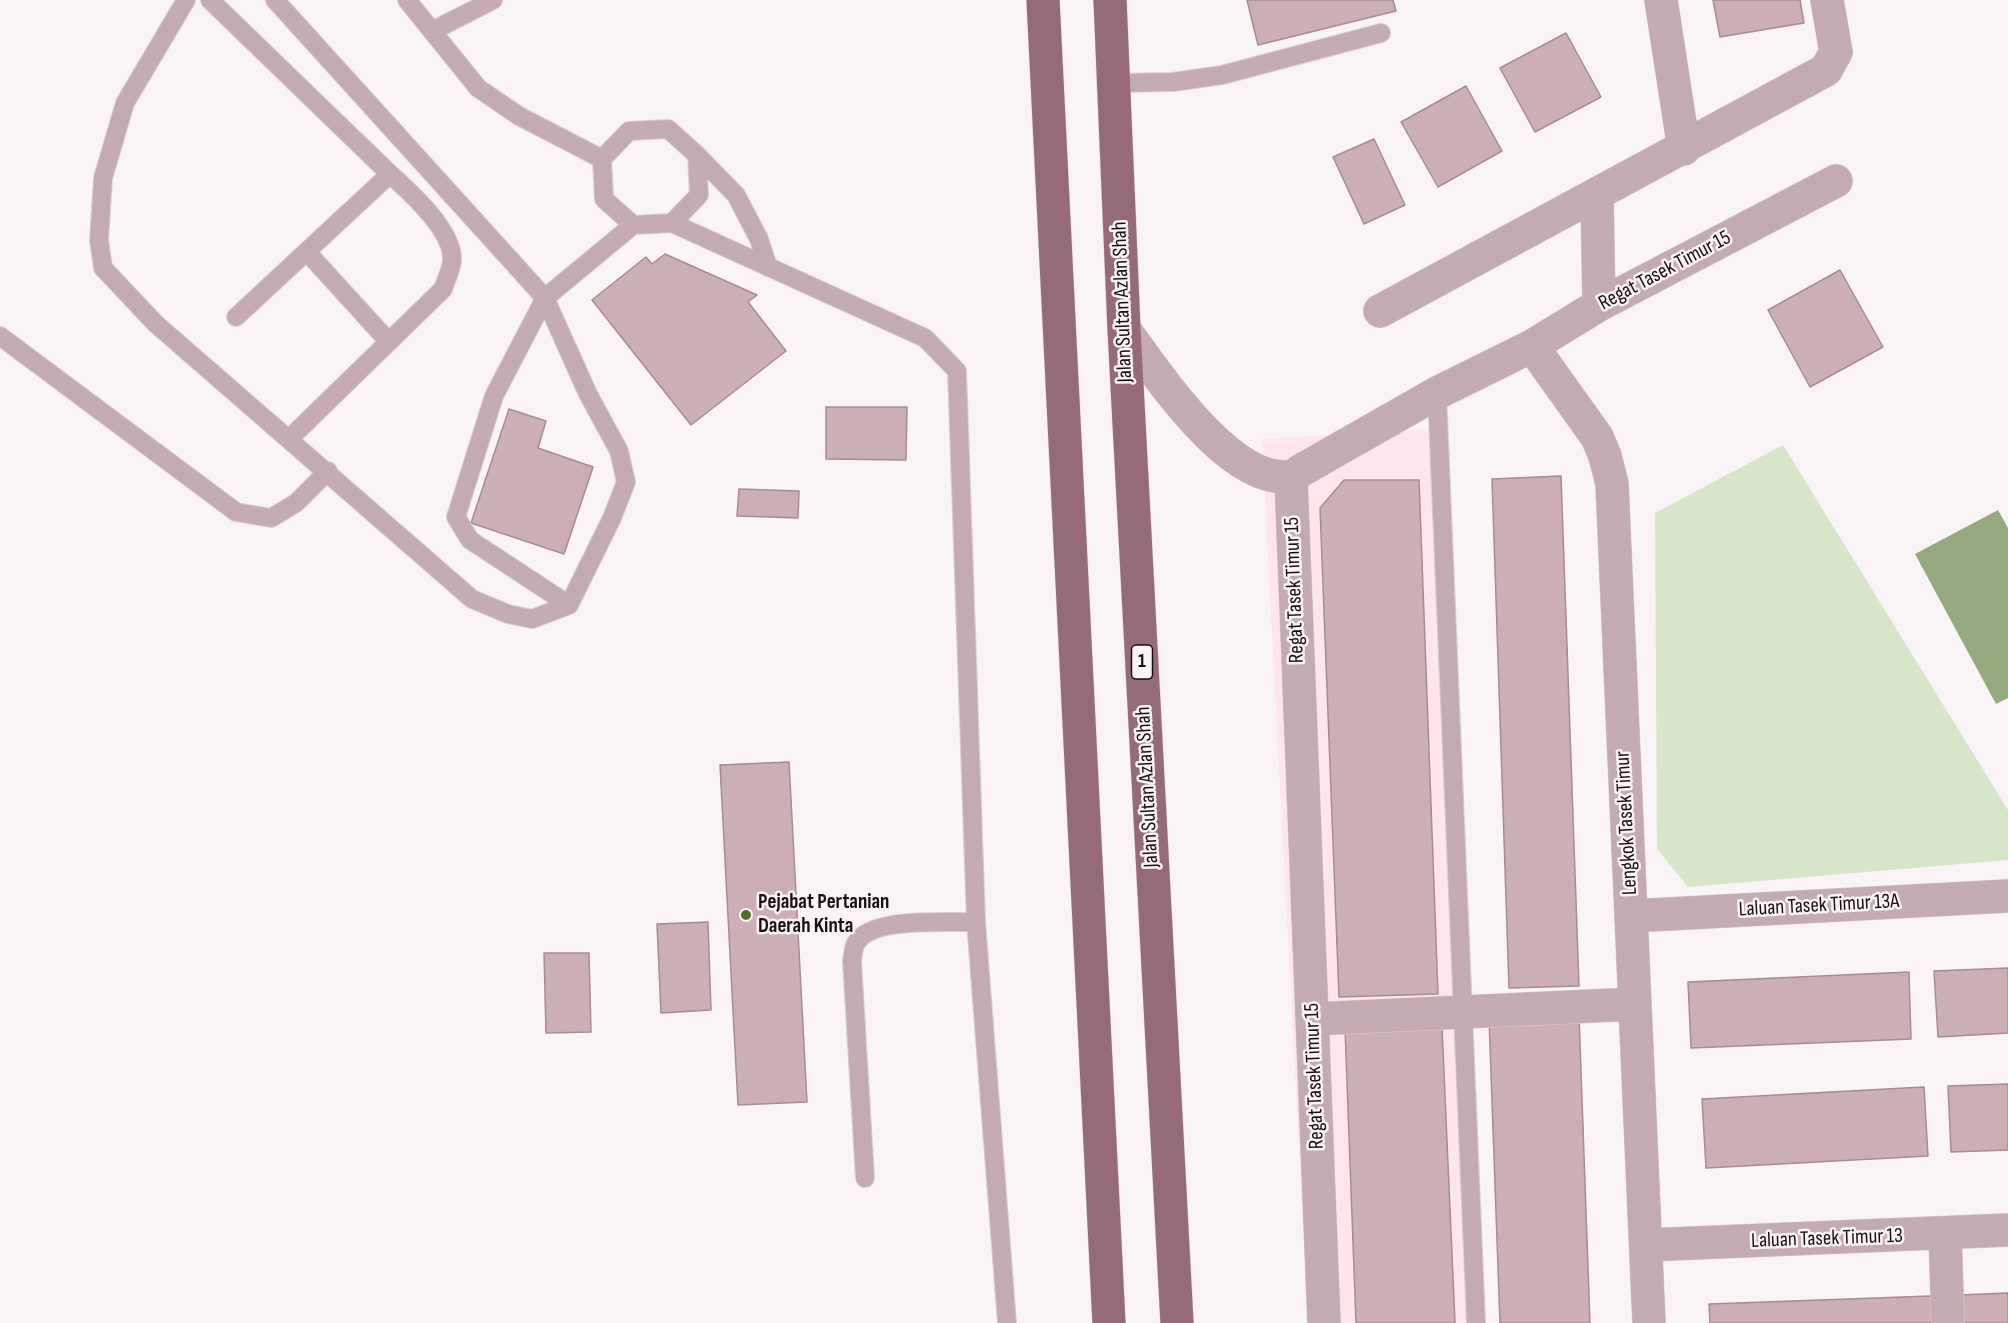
<!DOCTYPE html>
<html>
<head>
<meta charset="utf-8">
<style>
  body { margin:0 }
  canvas { display:block; background:#fbf4f6 }
</style>
</head>
<body>
<canvas width="2008" height="1323"></canvas>
<script>
const c = document.querySelector('canvas').getContext('2d');
c.lineJoin = 'round';
function paint(path, color) { c.fillStyle = color; c.fill(path, 'evenodd'); }
function trace(path, color, width, dash) { c.strokeStyle = color; c.lineWidth = width; c.lineCap = dash ? 'butt' : 'round'; c.setLineDash(dash || []); c.stroke(path); }
function label(font, color, halo, rows, align = 'center') {
  c.font = font + ' "Sofia Sans Condensed",sans-serif'; c.lineWidth = 5; c.setLineDash([]); c.textBaseline = 'middle'; c.strokeStyle = halo; c.fillStyle = color; for (const [text, x, y, turn = 0] of rows) {
    c.save(); c.translate(x, y); c.rotate((+turn || 0) * Math.PI / 180); c.textAlign = isNaN(turn) ? turn : align; if (halo) c.strokeText(text, 0, 0); c.fillText(text, 0, 0); c.restore();
  }
}
const built = new Path2D(`
  M1436,429l40,894h-168l-46,-884z`);
const green = new Path2D(`
  M1783,445l225,365v50l-320,27 -31,-38 -2,-336z`);
const water = new Path2D(`
  M1998,510l10,18v170l-12,6 -81,-150z`);
const building = new Path2D(`
  M1247,0h146l3,11 -138,34z
  M1713,0h87l4,23 -84,14z
  M1566,33l35,64 -66,35 -35,-64z
  M1466,86l36,65 -64,36 -37,-65z
  M1374,139l31,66 -41,19 -31,-67z
  M665,254l92,41 -9,7 38,49 -95,74 -99,-125 54,-43 6,7z
  M1840,270l43,77 -73,40 -42,-77z
  M826,407h81l-1,53 -80,-1z
  M509,409l37,12 -8,27 55,19 -29,87 -93,-31z
  M1561,476l18,510 -70,2 -17,-509z
  M1344,480h75l19,514 -99,3 -19,-489z
  M739,489l60,2 -1,27 -61,-2z
  M789,762l18,340 -69,3 -18,-340z
  M708,922l3,88 -50,3 -4,-89z
  M544,953h45l2,79 -45,1z
  M2008,968v65l-70,4 -4,-66z
  M1909,972l2,67 -220,9 -3,-66z
  M1579,1015l11,308h-90l-11,-305z
  M1442,1027l13,296h-99l-11,-295z
  M2008,1084v66l-57,2 -3,-66z
  M1924,1087l4,69 -222,12 -4,-69z
  M2008,1293v30h-48l-1,-28z
  M1931,1296l1,27h-222l-1,-19z`);
const lane = new Path2D(`
  M186,0l-61,103 -22,75 -4,62 4,28 53,56 316,275 36,15 24,5 37,-14 43,-87 14,-36 -7,-31 -31,-57 -43,-96 -270,-298
  M210,0l180,174
  M407,0l71,88 41,28 83,43
  M432,31l61,-31
  M1115,83l58,-1 49,-7 159,-42
  M668,129l29,26 2,40 -27,28 -39,2 -29,-26 -2,-40 27,-28z
  M697,155l39,40 23,44 9,28
  M672,223l253,115 32,33 19,551 31,401
  M307,252l82,90
  M236,317l154,-143c20,18 64,57 62,87 -1,9 -6,19 -9,28l-153,149
  M0,336l236,176 35,6 25,-15 32,-32
  M1437,393l39,930
  M569,605l-99,-65 -14,-23 38,-121 51,-98 88,-73
  M865,1178l-13,-217c1,-5 1,-13 4,-18 16,-27 91,-20 120,-21`);
const street = new Path2D(`
  M1661,0l23,149
  M1597,195l2,110
  M1380,311l446,-241 10,-18 -9,-52
  M1124,329c32,43 107,159 169,147
  M1532,346l65,91 8,19 7,28 37,839
  M1631,916l377,-20
  M1313,1019l322,-15
  M1945,1234l3,89
  M1646,1245l362,-15
  M1324,1323l-33,-844 9,-8 137,-78 95,-47 67,-41 237,-124`);
const primary = new Path2D(`
  M1043,0l66,1323
  M1110,0l14,329 53,994`);
const markers = [
  [746,915,6,"#506f25"]
];
const shields = [
  [1142,662,21]
];
const shieldNames = [
  ["1",1142,662]
];
const streetNames = [
  ["Regat Tasek Timur 15",1665,271,-28],
  ["Jalan Sultan Azlan Shah",1123,302,-92],
  ["Regat Tasek Timur 15",1295,590,-92],
  ["Jalan Sultan Azlan Shah",1148,787,-93],
  ["Lengkok Tasek Timur",1627,823,-93],
  ["Laluan Tasek Timur 13A",1819,906,-3],
  ["Regat Tasek Timur 15",1315,1076,-92],
  ["Laluan Tasek Timur 13",1827,1239,-2]
];
const poiNames = [
  ["Pejabat Pertanian",758,903],
  ["Daerah Kinta",758,927]
];
paint(built, '#ffe6ec');
paint(green, '#d7e6c8');
paint(water, '#95ab7f');
paint(building, '#ccaeb5');
trace(building, '#a78b92', 1.5);
trace(lane, '#d7cfd1', 20);
trace(street, '#d7cfd1', 34);
trace(primary, '#d7cfd1', 34);
trace(lane, '#c3abb1', 18);
trace(street, '#c3abb1', 33);
trace(primary, '#966b77', 33);
for (const [x, y, r, color] of markers) { const dot = new Path2D(); dot.arc(x, y, r, 0, 2 * Math.PI); c.fillStyle = color; c.fill(dot); trace(dot, '#fbf4f6', 2); }
for (const [x, y, w] of shields) { const box = new Path2D(); box.roundRect(x - w / 2, y - 17, w, 34, 4.5); c.fillStyle = '#fbf4f6'; c.fill(box); trace(box, '#190e11', 1.5); }
label('bold 20px', '#190e11', null, shieldNames);
label('21px', '#190e11', '#fbf4f6', streetNames);
label('bold 21px', '#190e11', '#fbf4f6', poiNames, 'left');
</script>
</body>
</html>
